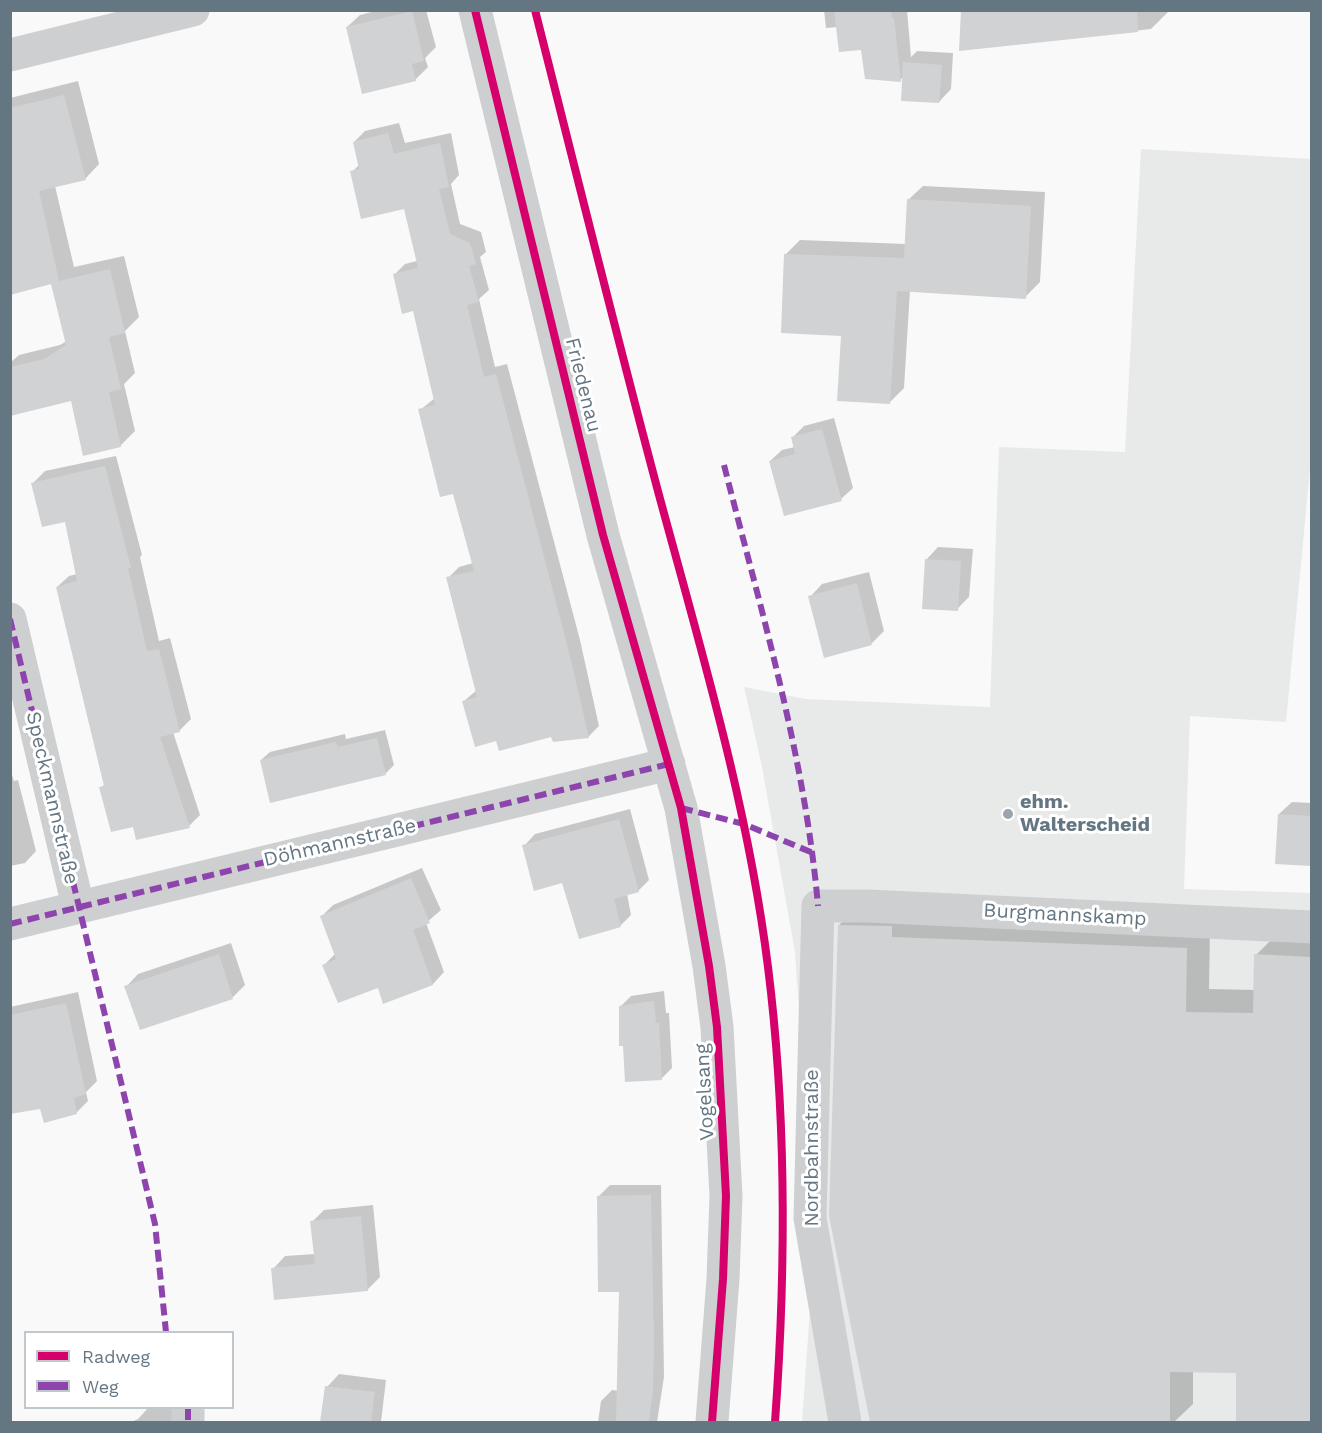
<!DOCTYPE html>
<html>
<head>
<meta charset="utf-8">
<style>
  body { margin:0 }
  #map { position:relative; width:1322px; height:1433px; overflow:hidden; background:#f9f9f9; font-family:"Work Sans",sans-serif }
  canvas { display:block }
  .frame { position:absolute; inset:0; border:12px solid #657683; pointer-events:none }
  .legend { position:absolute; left:24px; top:1331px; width:210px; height:78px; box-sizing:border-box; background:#fff; border:2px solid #c1c8cd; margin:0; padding:8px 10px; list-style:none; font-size:18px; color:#657683 }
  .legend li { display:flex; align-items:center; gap:12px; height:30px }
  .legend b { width:30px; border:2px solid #c1c8cd }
</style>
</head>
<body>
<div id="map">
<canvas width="1322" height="1433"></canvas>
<div class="frame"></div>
<ul class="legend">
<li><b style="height:8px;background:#d6006c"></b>Radweg</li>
<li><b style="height:8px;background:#8e44ad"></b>Weg</li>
</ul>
</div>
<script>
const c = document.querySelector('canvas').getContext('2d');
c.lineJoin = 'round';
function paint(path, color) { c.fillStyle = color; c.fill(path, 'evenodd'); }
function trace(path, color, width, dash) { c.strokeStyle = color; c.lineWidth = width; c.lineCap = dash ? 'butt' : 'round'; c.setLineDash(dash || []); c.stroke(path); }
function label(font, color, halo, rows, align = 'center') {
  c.font = font + ' "Work Sans",sans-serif'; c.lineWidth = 6; c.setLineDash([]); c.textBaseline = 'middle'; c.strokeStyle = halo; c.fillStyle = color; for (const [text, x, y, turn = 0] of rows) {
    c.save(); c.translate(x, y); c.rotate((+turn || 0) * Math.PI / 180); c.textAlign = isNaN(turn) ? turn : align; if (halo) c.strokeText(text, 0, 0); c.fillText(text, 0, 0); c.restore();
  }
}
const built = new Path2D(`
  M1141,149l170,10 1,289 -26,274 -96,-6 -6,173 127,4v529h-509l8,-113 -7,-238 -8,-119 -33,-185 -18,-80 62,12 184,8 9,-260 126,5z`);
const shadow = new Path2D(`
  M379,10h47l10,37 -11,11 3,9 -13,13 -68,-53 13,-12z
  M824,10h83l4,47 6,-6 36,2 -2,36 -12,13 -35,-26 -4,4 -63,-53 -11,1z
  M962,10h207v1l-18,18 -191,21z
  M78,81l21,83 -14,15 -30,7 19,81 50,-11 15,61 -14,14 10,42 -11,11 11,47 -15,15 -48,-47 -62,-5v-31l9,-8 41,-10 7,-4 -15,-58 -42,10v-195z
  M399,123l6,20 46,-10 8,42 -8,9 9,40 21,8 5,20 -6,5 9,33 -10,9 16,68 12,-3 73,276 19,86 -11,11 -35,-2 -56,4 -33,-38 13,-11 -29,-112 11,-11 14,-4 -19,-71 -34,-82 15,-12 -21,-89 -20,-34 11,-11 12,-3 -12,-54 -53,-35 8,-8 -6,-22 11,-11z
  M923,186l122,6 -5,90 -15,15 -115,-7 -6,98 -14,14 -105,-147 15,-15 106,4 2,-44z
  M834,418l19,70 -12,11 -71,-38 12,-11 13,-3 -3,-9 12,-12z
  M116,456l26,99 -2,2 19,84 11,-3 21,81 -12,12 -6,1 27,83 -11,11 -55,-1 -33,-37 4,-4 -48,-197 12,-11 8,-2 -11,-53 -33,-38 12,-12z
  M938,547l35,2 -4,48 -12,12 -31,-49z
  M869,572l15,59 -12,12 -47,13 -15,-59 12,-13z
  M385,730l9,35 -9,9 -124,-14 9,-8 75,-18 1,5z
  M10,769l4,12 4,-1 18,71 -11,12 -15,3z
  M1292,802l20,1v61l-35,-2 2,-48z
  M630,809l19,71 -11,11 -11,3 4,21 -11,11 -96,-80 11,-12z
  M422,868l19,42 -15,13 18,49 -11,12 -49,18 -5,-16 -55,-21 12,-12 -14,-37 11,-11z
  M863,902l347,23 -1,64 46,1 1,-35 23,-23 33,1v489h-75l1,-50 -45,-1v33l-19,18h-303l-41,-206 9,-291z
  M231,943l14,42 -12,12 -92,31 -15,-41 12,-13z
  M664,991l2,22h3l3,55 -11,11 -41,-72 11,-11z
  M78,992l19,89 -11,11 2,9 -12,12 -34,-6 -32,5v-105z
  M610,1185h51l3,192 -7,45h-59l3,-21 11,-11 7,1 1,-101 -21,-94z
  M373,1205l7,72 -13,13 -94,-21 12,-13 30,-2 -3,-32 12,-12z
  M339,1374l47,6 -5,42h-59l5,-35z
  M148,1408h32l2,14h-51l7,-3z`);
const building = new Path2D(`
  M834,10h57l1,8h2l7,64 -36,-3 -4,-29 -22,2z
  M961,10h176l1,22 -179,19z
  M412,11l12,50 -12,3 4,17 -54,13 -16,-67z
  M903,62l39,3 -3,38 -38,-2z
  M64,95l22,85 -47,11 20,90 51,-12 15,64 -16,4 12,52 -12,3 12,55 -38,9 -12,-55 -61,15v-49l34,-8 22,-14 -15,-61 -41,11v-187z
  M388,133l6,21 46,-11 9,44 -10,2 11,45 20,9 6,21 -7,2 10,36 -12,3 17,72 12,-3 73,278 20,86 -36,4 -2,-5 -52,14 -3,-10 -21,6 -13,-46 15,-4 -31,-120 28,-6 -21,-77 -13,3 -22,-88 17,-4 -22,-94 -11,3 -9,-40 25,-6 -14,-59 -43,10 -11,-48 9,-2 -6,-27z
  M907,199l124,7 -5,93 -129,-8 -7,113 -53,-3 4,-65 -60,-3 3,-79 120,4z
  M822,429l20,72 -58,15 -15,-55 26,-7 -4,-17z
  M105,466l26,102h-3l19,83 12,-2 21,83 -20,5 30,91 -54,12 -3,-13 -22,5 -12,-45 5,-1 -48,-199 21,-6 -12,-59 -23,5 -11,-44z
  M925,559l36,2 -3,50 -36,-2z
  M857,583l15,62 -48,13 -16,-62z
  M377,738l9,37 -116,28 -10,-43 76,-18 2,5z
  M1278,814l33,2v50l-36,-2z
  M619,819l20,73 -25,7 7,28 -42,12 -17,-56 -28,8 -12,-46z
  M411,878l19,45 -17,7 20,55 -50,19 -5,-16 -40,15 -16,-38 14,-6 -16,-43z
  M838,925l54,1v11l295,11 -1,64 67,1 1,-59 57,3v465h-75v-49l-66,-1v50h-300l-41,-206z
  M219,954l14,45 -93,31 -16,-44z
  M654,1001l2,22h3l3,57 -37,2 -2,-36h-4v-40z
  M66,1003l20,91 -12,4 3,16 -33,9 -4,-14 -30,5v-99z
  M651,1195l3,151 -1,43 -4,33h-33l3,-130h-21l-1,-96z
  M361,1216l7,75 -94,9 -3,-32 44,-4 -5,-43z
  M325,1386l50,6 -4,30h-51z`);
const street = new Path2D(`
  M475,10l128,525 78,273 28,158 8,61 9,169 -3,83 -11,143
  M10,55l183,-45
  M10,619l68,287
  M10,924l659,-160
  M188,1408v14
  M845,1422l-35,-204 8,-312h50l444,21`);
const quiet = new Path2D(`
  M724,465c37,146 81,291 94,441
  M10,619l145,605 11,108
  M681,808l63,16 69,29
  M10,924l659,-160
  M188,1408v14`);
const cycleway = new Path2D(`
  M475,10l128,525 78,273 28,158 8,61 9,169 -3,83 -11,143
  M535,10c41,162 81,324 124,485 42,155 89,311 109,472 19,151 18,304 7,455`);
const markers = [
  [1008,814,6,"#99a4ac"]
];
const streetNames = [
  ["Friedenau",583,385,76],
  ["Speckmannstraße",52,798,77],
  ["Döhmannstraße",340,843,-13],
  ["Burgmannskamp",1065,915,3],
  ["Vogelsang",705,1092,-93],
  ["Nordbahnstraße",812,1148,-90]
];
const poiNames = [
  ["ehm.",1020,802],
  ["Walterscheid",1020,825]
];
paint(built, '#e8e9e9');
paint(shadow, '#0003');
paint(building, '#d0d2d3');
trace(street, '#cecfd0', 33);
trace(quiet, '#8e44ad', 6, [12, 6]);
trace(cycleway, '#d6006c', 8);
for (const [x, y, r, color] of markers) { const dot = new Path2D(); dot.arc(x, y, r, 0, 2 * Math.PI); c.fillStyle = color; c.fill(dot); trace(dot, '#fff', 2); }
label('20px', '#657683', '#fff', streetNames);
label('bold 20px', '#657683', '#fff', poiNames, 'left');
</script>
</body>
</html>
